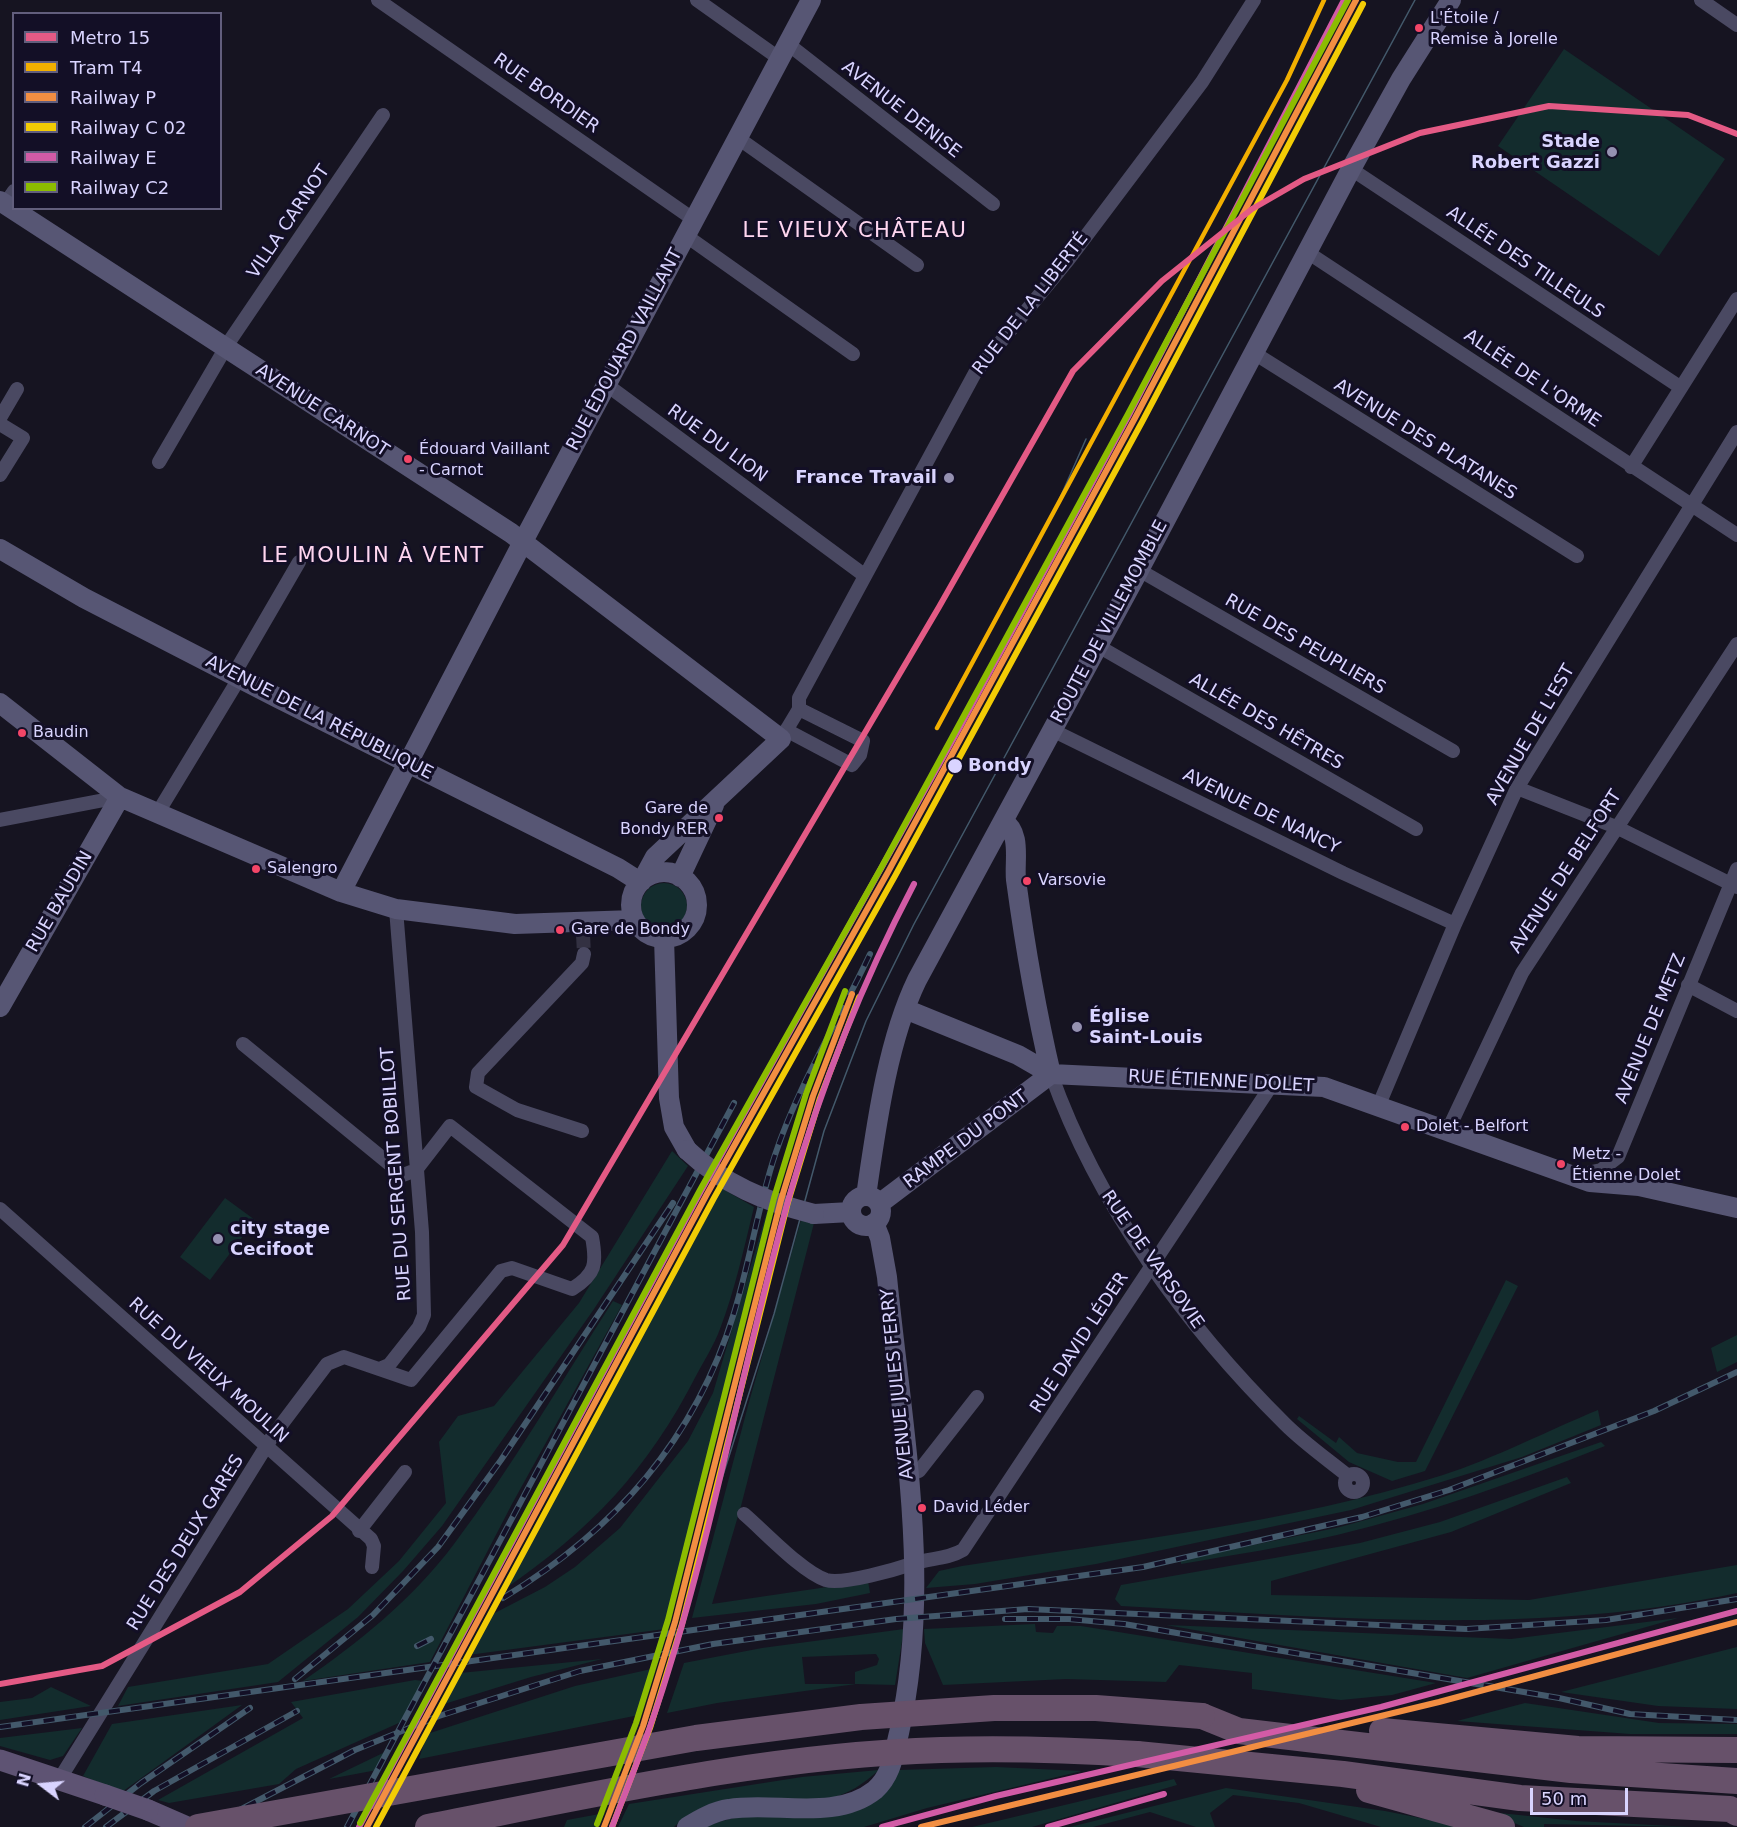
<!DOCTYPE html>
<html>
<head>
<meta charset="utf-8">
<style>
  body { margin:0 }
  #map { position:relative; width:1737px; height:1827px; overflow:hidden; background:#161421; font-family:"DejaVu Sans",sans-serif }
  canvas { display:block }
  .legend { position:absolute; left:12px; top:12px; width:210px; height:198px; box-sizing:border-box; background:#130f26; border:2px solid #625e7d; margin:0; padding:8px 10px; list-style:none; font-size:18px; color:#d9d4ff }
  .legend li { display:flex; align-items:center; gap:12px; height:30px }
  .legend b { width:30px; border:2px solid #625e7d }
  .north { position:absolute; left:12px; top:1755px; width:60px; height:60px; -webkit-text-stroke:4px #130f26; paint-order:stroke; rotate:286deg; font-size:16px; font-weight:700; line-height:24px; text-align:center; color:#d9d4ff }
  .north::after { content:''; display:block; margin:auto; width:21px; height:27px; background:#d9d4ff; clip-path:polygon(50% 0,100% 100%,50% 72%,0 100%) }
  .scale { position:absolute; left:1530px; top:1788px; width:98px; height:27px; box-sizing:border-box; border:3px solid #d9d4ff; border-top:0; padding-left:8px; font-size:18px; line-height:21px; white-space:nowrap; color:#d9d4ff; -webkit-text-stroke:4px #130f26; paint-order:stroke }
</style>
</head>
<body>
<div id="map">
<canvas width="1737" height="1827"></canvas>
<ul class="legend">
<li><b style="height:8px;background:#e45a85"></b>Metro 15</li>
<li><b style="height:8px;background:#f2af00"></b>Tram T4</li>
<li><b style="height:8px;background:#f28e42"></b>Railway P</li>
<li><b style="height:8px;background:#f2cc05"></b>Railway C 02</li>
<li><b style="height:8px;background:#d25ba6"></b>Railway E</li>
<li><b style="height:8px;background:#8cbc00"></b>Railway C2</li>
</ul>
<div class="north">N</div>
<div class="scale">50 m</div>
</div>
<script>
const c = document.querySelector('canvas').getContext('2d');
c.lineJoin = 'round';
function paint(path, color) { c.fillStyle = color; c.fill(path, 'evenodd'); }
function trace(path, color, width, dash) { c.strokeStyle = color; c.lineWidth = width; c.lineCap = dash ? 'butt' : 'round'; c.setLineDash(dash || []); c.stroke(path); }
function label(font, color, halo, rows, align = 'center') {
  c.font = font + ' "DejaVu Sans",sans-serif'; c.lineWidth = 6; c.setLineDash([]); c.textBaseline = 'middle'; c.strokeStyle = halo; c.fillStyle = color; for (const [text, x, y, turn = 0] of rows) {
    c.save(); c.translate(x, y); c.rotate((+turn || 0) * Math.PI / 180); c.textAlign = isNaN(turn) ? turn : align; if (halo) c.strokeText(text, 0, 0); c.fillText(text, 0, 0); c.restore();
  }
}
const green = new Path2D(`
  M1564,49l161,110 -66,97 -161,-110z
  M641 906a23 23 0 1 1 46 0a23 23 0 1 1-46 0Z
  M672,1151l16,15 -94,143 -152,217 -39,45 -45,46 -80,65 -160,24 10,-19 140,-23 80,-55 51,-48 47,-58 -7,-61 19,-26 36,-10 85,-103z
  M721,1188l33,19c-10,41 -19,83 -34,122 -6,16 -15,30 -23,45 -49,96 -106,156 -195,217z
  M225,1198l30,22 -45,60 -30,-23z
  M767,1211l5,2 -107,416 -197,26 21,-39 56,-29 30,-20 45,-39 68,-87 25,-48z
  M801,1220l13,3 -73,283 -29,98 156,-23 2,12 -54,11 -124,14 57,-216z
  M1506,1280l12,6 -93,185 -33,10 -43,-19 -52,-43 2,-3 37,27 3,-6 18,16 41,9h18z
  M613,1301l9,4 -110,199 -82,158 -127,19c55,-38 110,-82 151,-137 58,-77 107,-162 159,-243z
  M1737,1335v27l-20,10 -6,-24z
  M1598,1410l3,15 -79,32 -171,53 -255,54 -121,20 -49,4 13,-17 23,-5c160,-25 326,-42 481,-91 50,-16 106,-45 155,-65z
  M1601,1442l4,4c-87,35 -176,67 -268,89 -51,12 -104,20 -156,29v-4l159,-33 83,-23z
  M1567,1477l4,6 -120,49 -180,49v14l258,5 208,-35v28c-203,44 -410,24 -616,13l-6,-7 6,-14 239,-42 80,-21z
  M1678,1618l-211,60 -301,-53 345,14z
  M1035,1624l1,8 17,1 4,-7h24l355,57 -44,12 -51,5 -89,-11v-16l-73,-8 -13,17 -100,-3 -123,6 -18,-42 -1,-14z
  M904,1629l-9,56 -39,-1 -139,19 -50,10 17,-50 78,-15zM876,1654l3,5 -2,6 -22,7v12h-50l-3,-27z
  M1737,1647v62l-79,-3 -97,-14z
  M602,1659l-71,18 -90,28 19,-32z
  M656,1668l-17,47 -220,44 8,-25 148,-48z
  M415,1680l8,1 -22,41 -105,47 -17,15 -110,19 -11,-3 145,-82 -12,-16z
  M51,1687l40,19 -91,14v-18l32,-4z
  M1525,1703l134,20 78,1v10h-107l-173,-13z
  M242,1705l-120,87 -39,-16 29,-52z
  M82,1728l-19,28 -13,4 -50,-14v-8z
  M385,1752l-8,18 -48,9z
  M996,1767l86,4 -155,37 -63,19h-159c72,-29 143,0 194,-57z
  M879,1770c-16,14 -30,24 -51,29 -54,12 -110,-16 -154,28h-56l11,-23 173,-27z
  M1174,1779l3,6 -145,42h-60z
  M1226,1788l159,23 80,16h-84l-82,-24 -66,-8 -23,18 5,14h-19l-46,-15 -57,15h-23z
  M605,1813l-7,14h-34l3,-7z
  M1500,1813l76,8 115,6 -147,-3v3h-20l-32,-13z`);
const streetTunnel = new Path2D(`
  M583,934l1,20`);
const street = new Path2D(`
  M378,0l315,219
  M697,0l83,59
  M1701,0l36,25
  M788,44l205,160
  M738,138l179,127
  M1351,169l329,218
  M5,204l9,-13
  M685,235l168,119
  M1307,252l430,283
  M1254,353l323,203
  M607,385l257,190
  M0,418l17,-29
  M0,424l23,14 -23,37
  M159,462l70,-120 154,-227
  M1631,467l106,-168
  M1139,570l314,181
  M1098,646l318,183
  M234,674l65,-112
  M786,730l66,35 8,-10 3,-14 -64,-32
  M1052,730l291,143 112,51
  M781,739l18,-30v-11l176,-325 93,-113 134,-178 52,-82
  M1517,788l99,39 121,60
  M157,814l83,-137
  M0,820l120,-23
  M1688,985l49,26
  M1051,1074c47,132 135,252 234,350 19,19 42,35 63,52
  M1378,1107l77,-183 62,-136 220,-356
  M582,1131l-65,-21 -41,-23 2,-14 104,-110 2,-9
  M1447,1132l75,-159 215,-329
  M1578,1175l23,-5 17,-13 119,-288
  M0,1209l371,330 3,7 -2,21
  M382,1368l7,-3 30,-38 5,-12 -2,-83 -26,-323
  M1345 1483a9 9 0 1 1 18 0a9 9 0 1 1-18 0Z
  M908,1475l11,-4 58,-74
  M744,1514c20,17 58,58 82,66 17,5 71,-11 89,-17 16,-5 33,-4 48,-13l310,-467
  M359,1531l46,-59
  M59,1780l213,-343 55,-73 17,-7 67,23 90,-109 11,-3 60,21c24,-15 25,-25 20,-52l-142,-111 -34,44 -13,5 -160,-131`);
const secondary = new Path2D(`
  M0,201l511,332 270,206 -126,118 -13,24
  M0,549l84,49 194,100 340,170 22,14
  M0,703l120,94 221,95 55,17 119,15 119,-4
  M1003,821c19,12 11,40 13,59 9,66 20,130 35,194
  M631 905a33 33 0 1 1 66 0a33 33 0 1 1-66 0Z
  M680,877l34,-72
  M341,892l186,-358 284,-534
  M664,938l5,160 5,29 13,23
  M0,1007l120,-210
  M905,1009l113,46 33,19 273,13 266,95 49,4 98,22
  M866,1196c10,-68 21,-154 51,-216l222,-410 212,-401 50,-90 50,-79
  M851 1211a15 15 0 1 1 30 0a15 15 0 1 1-30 0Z
  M879,1204l172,-130
  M814,1214l37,-2
  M687,1827c13,-8 27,-16 42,-18 45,-8 106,13 146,-19 17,-15 19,-37 24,-57 34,-150 3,-305 -12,-456l-7,-39 -6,-15`);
const primary = new Path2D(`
  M0,1760l105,35
  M148,1810l39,17`);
const highway = new Path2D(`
  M1202,1716l37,15 332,39 166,11
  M1382,1731l196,18 159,1
  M1137,1754l206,20 177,24 210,11 7,4
  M1369,1790l133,37`);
const tram = new Path2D(`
  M1052,516l34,-77
  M712,1510l62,-196 50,-183 42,-110 48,-97 501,-924`);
const rail = new Path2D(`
  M503,1598c112,-68 192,-158 231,-285 16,-52 24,-107 41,-158 23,-70 64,-135 95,-201
  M1005,1619h64l55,5 435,74 71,16 107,6
  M417,1646l14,-7
  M295,1679l78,-64 65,-68 63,-87 172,-257
  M0,1727l1143,-160 219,-50 87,-27 205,-79 83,-39
  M85,1827l56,-44 109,-75
  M106,1827l48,-36 143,-80
  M207,1827l148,-77 84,-34 141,-45 133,-27 183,-25 132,-10 438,20 140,-9 131,-21
  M347,1827l387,-724`);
const secondaryBridge = new Path2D(`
  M687,1150c36,34 79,52 127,64`);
const primaryBridge = new Path2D(`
  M105,1795l43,15`);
const highwayBridge = new Path2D(`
  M198,1827l498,-89 165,-21 133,-9h102l106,8
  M428,1827c169,-33 341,-72 513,-77 66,-2 131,0 196,4`);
const rail1 = new Path2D(`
  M367,1827l340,-633 181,-322 247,-454 221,-418
  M604,1827l39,-101 32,-104 106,-422 32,-104 39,-102
  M921,1827l518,-125 298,-80`);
const rail2 = new Path2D(`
  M376,1827l338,-629 181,-322 247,-454 221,-418
  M612,1827l38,-99 32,-104 106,-422 32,-104 39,-101`);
const rail3 = new Path2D(`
  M359,1827l342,-636 259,-464 169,-312 215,-415
  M612,1827c20,-51 40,-102 56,-155 49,-157 77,-320 122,-478 31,-108 72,-211 124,-310
  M882,1827l114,-31 385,-89 356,-96
  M1048,1827l116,-33`);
const rail4 = new Path2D(`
  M360,1823l340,-633 181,-322 247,-454 220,-414
  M597,1824l39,-101 32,-103 106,-422 32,-104 39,-103`);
const tram1 = new Path2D(`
  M937,728l350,-648 37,-80`);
const metro1 = new Path2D(`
  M0,1684l102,-18 138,-74 92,-76 231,-271 376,-638 134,-236 89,-90 90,-72 52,-30 116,-46 129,-27 139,9 49,19`);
const markers = [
  [1419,28,5,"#f34667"],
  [1612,152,6,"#9591b1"],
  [408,459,5,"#f34667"],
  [949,478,6,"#9591b1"],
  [22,733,5,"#f34667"],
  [955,766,8,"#d9d4ff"],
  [719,818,5,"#f34667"],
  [256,869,5,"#f34667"],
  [1027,881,5,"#f34667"],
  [560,930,5,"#f34667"],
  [1077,1027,6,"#9591b1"],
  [1405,1127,5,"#f34667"],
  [1561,1164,5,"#f34667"],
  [218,1239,6,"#9591b1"],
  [922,1508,5,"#f34667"]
];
const busNames = [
  ["L'Étoile /",1430,19],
  ["Remise à Jorelle",1430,40],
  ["Édouard Vaillant",419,450],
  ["- Carnot",419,471],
  ["Baudin",33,733],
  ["Gare de",708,809,"right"],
  ["Bondy RER",708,830,"right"],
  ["Salengro",267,869],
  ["Varsovie",1038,881],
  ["Gare de Bondy",571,930],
  ["Dolet - Belfort",1416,1127],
  ["Metz -",1572,1155],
  ["Étienne Dolet",1572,1176],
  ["David Léder",933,1508]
];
const streetNames = [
  ["RUE BORDIER",546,94,35],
  ["AVENUE DENISE",901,110,38],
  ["VILLA CARNOT",289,222,-56],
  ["ALLÉE DES TILLEULS",1525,263,34],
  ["RUE DE LA LIBERTÉ",1031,304,-52],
  ["RUE ÉDOUARD VAILLANT",625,350,-62],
  ["ALLÉE DE L'ORME",1532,379,34],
  ["AVENUE CARNOT",322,411,33],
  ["AVENUE DES PLATANES",1425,440,32],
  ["RUE DU LION",717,444,36],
  ["ROUTE DE VILLEMOMBLE",1110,622,-62],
  ["RUE DES PEUPLIERS",1305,645,30],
  ["AVENUE DE LA RÉPUBLIQUE",319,718,27],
  ["ALLÉE DES HÊTRES",1266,722,30],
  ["AVENUE DE L'EST",1531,735,-60],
  ["AVENUE DE NANCY",1261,812,26],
  ["AVENUE DE BELFORT",1566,872,-57],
  ["RUE BAUDIN",60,902,-60],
  ["AVENUE DE METZ",1651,1029,-68],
  ["RUE ÉTIENNE DOLET",1221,1082,3],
  ["RAMPE DU PONT",966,1140,-37],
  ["RUE DU SERGENT BOBILLOT",397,1174,-94],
  ["RUE DE VARSOVIE",1152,1260,55],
  ["RUE DAVID LÉDER",1080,1343,-57],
  ["RUE DU VIEUX MOULIN",208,1371,42],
  ["AVENUE JULES FERRY",898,1384,-96],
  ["RUE DES DEUX GARES",186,1543,-58]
];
const poiNames = [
  ["Stade",1600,142],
  ["Robert Gazzi",1600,163],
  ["France Travail",937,478],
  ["Église",1089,1017,"left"],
  ["Saint-Louis",1089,1038,"left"],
  ["city stage",230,1229,"left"],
  ["Cecifoot",230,1250,"left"]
];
const stopNames = [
  ["Bondy",968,766]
];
const quarterNames = [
  ["LE VIEUX CHÂTEAU",855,232],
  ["LE MOULIN À VENT",373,557]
];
paint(green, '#132c2d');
trace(streetTunnel, '#333142', 14, [14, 7]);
trace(street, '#4a4962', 14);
trace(secondary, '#575674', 20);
trace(primary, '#5e5373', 21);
trace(highway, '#67516a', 26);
trace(tram, '#43596b', 1.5);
trace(rail, '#43596b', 6);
trace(rail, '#130f26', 4, [11]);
trace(secondaryBridge, '#575674', 20);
trace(primaryBridge, '#5e5373', 21);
trace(highwayBridge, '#67516a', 26);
trace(rail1, '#f28e42', 6);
trace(rail2, '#f2cc05', 6);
trace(rail3, '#d25ba6', 6);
trace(rail4, '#8cbc00', 6);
trace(tram1, '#f2af00', 4.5);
trace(metro1, '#e45a85', 6);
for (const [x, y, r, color] of markers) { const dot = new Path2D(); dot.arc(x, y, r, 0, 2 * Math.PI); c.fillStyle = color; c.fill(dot); trace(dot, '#130f26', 2); }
label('16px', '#d9d4ff', '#130f26', busNames, 'left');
label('18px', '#d9d4ff', '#130f26', streetNames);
label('bold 18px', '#d9d4ff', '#130f26', poiNames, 'right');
label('bold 18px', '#d9d4ff', '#130f26', stopNames, 'left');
c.letterSpacing = '1.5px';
label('21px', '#ffd6f0', '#130f26', quarterNames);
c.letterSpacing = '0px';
</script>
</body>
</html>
